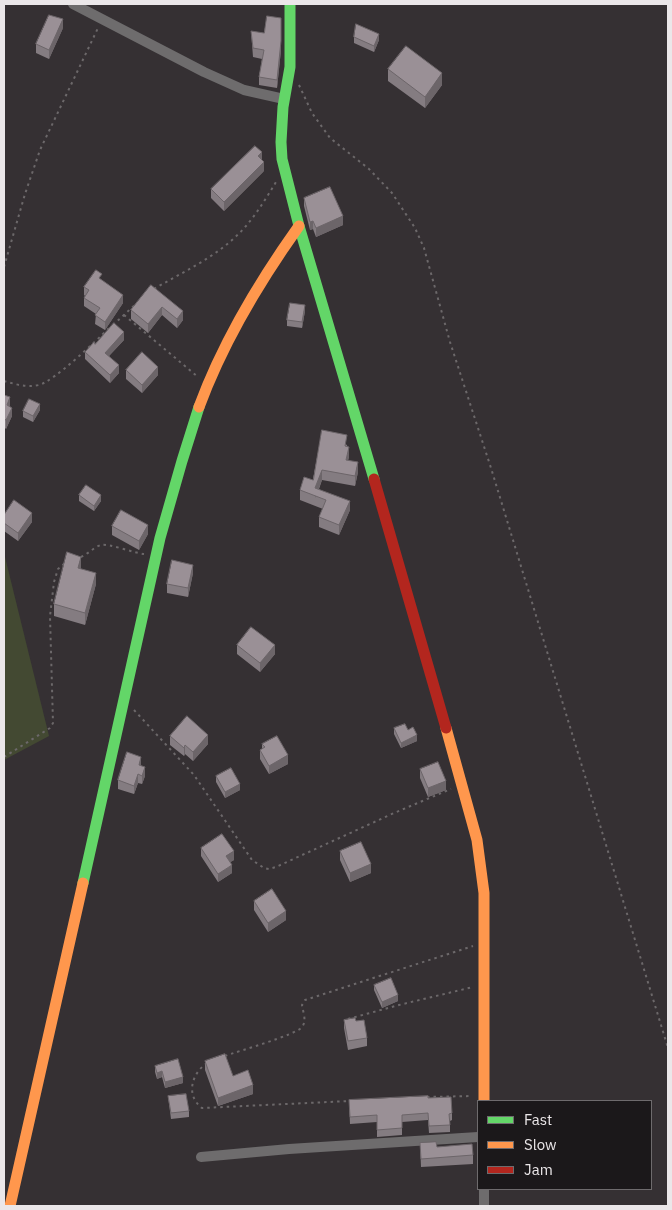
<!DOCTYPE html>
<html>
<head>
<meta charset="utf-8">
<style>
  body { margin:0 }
  #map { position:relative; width:672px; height:1210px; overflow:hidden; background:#353033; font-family:"IBM Plex Sans",sans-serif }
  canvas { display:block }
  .frame { position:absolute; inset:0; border:5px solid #ebe7e9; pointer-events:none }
  .legend { position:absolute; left:477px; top:1100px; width:175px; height:90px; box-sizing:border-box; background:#1b181a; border:1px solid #6e6b6d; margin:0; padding:6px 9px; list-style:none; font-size:15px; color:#ebe7e9 }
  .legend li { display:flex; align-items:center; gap:10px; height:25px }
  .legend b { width:25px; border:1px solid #6e6b6d }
</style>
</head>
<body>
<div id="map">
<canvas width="672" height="1210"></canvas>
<div class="frame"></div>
<ul class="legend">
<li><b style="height:6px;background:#63d668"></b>Fast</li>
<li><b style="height:6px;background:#ff974d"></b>Slow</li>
<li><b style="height:6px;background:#b3261e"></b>Jam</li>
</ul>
</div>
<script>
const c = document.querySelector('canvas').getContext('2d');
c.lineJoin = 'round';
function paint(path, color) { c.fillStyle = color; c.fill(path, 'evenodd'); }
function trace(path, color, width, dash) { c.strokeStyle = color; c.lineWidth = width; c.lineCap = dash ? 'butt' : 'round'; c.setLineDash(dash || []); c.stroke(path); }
const green = new Path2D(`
  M4,553l45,183 -45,24z`);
const path = new Path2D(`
  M299,85l13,28 18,25 39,31 23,24 23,35 9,20 26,94 41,126 177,580
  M4,267l21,-73 15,-44 58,-122
  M154,289c32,-19 67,-34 92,-63 11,-13 21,-29 30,-44
  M124,315l74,62
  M113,325l24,-22
  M4,381c11,3 22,7 35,4 15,-4 57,-44 70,-57
  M81,557c7,-3 13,-10 20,-12 7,-2 33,8 43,9
  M134,710l60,65 58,85 12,8 5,1 7,-2 118,-54 57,-24
  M4,757l46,-29 3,-5 -3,-107 4,-34 4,-13 7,-6
  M348,1019l51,-14 74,-18
  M225,1056c13,-5 71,-21 77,-29 5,-6 1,-15 0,-22l3,-5 168,-54
  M207,1063c-15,10 -22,32 -5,45l148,-7
  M427,1097l45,-1`);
const street = new Path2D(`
  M73,4l131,68 40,18 40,9
  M201,1157l88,-8 189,-12
  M484,1206v-17`);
const fast = new Path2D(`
  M290,4v63l-7,40 -2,35 1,17 17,67 75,253
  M83,883l77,-345 22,-77 17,-54`);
const slow = new Path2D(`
  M199,407c24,-65 60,-125 100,-181
  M446,728l31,112 7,53v208
  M10,1206l73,-323`);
const jam = new Path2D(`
  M374,479l72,249`);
const wall = new Path2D(`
  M63,28l-14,31 -13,-6v-9z
  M251,31l30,19 -4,38 -18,-3v-8l3,-18 -9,-2z
  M354,37l25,3 -5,12 -20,-9z
  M388,69l54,16 -17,23 -37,-27z
  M264,171l-40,40 -13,-13v-9z
  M304,198l39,27 -27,12 -3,-8 -3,1 -6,-24z
  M102,280l21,23 -18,27 -10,-6 1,-10 -12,-8v-8l1,-2 -1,-1v-8z
  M151,285l32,35 -6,8 -15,-13 -14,18 -17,-14v-9z
  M305,311l-3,17 -15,-2v-6z
  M124,340l-15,16 10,17 -9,10 -25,-24v-7l10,-8z
  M126,370l32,5 -16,18 -16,-14z
  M4,395l6,11 2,10 -6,13 -2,-2z
  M40,410l-7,12 -10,-5v-6z
  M322,430l25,15 2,12 -1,3 10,12 -3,14 -33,-6 -3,9 31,21 -11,25 -20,-8v-10l4,-8 -23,-9v-10l13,-10z
  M79,495l22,6 -7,10 -15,-10z
  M4,515l28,7 -14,19 -14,-10z
  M112,526l36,8 -9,16 -27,-15z
  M81,569l15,15 -11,41 -31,-9v-12z
  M193,573l-5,24 -21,-4v-9z
  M237,645l38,9 -15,18 -23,-18z
  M394,728l14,2 9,11 -16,7 -7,-14z
  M170,736l38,8 -15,17 -8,-7 -1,2 -14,-11z
  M262,744l26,20 -19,10 -9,-15v-9l2,-1z
  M141,766l4,10 -3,8 -4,-1 -4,11 -16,-5v-9z
  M420,769l26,21 -18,7 -8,-19z
  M216,776l24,14 -15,8 -9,-16z
  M201,848l33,12 -4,2 2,11 -14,9 -17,-26z
  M340,851l31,22 -21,9 -10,-22z
  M254,901l32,19 -18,12 -14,-22z
  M374,985l24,16 -16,7 -8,-18z
  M344,1020l23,18v8l-19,4 -4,-22z
  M205,1061l28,15 20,18 -35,12 -13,-36z
  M155,1066l28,17 -18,5 -3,-11 -5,2 -2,-7z
  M168,1096l21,15v6l-18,2z
  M428,1098l24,15v7l-2,1v11l-21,1 -1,-13 -26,2v13l-25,2v-15l-27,2 -1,-24z
  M420,1143l53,12v9l-52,3z`);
const shadedWall = new Path2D(`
  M63,19v9l-14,31v-9z
  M379,34v6l-5,12v-6z
  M281,41v9l-4,38v-8z
  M442,73v12l-17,23v-11z
  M262,152v9l-4,-5z
  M264,162v9l-40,40v-9z
  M343,216v9l-27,12v-9z
  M313,221v8l-3,1v-8z
  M123,295v8l-18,27v-8z
  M305,305v6l-3,17v-6z
  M162,307v8l-14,18v-9z
  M183,311v9l-6,8v-9z
  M124,332v8l-19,20v-7z
  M119,365v8l-9,10v-8z
  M158,367v8l-16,18v-8z
  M10,397v9l-3,8v-9z
  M40,404v6l-7,12v-6z
  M12,408v8l-6,13v-9z
  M349,447v10l-3,13v-10z
  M358,462v10l-3,14v-10z
  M322,470v10l-7,18v-10z
  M101,495v6l-7,10v-5z
  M350,501v9l-11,25v-10z
  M32,513v9l-14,19v-8z
  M148,525v9l-9,16v-9z
  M81,557v11l-3,11v-11z
  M193,565v8l-5,24v-9z
  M96,573v11l-11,41v-12z
  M275,645v9l-15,18v-9z
  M208,735v9l-15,17v-9z
  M417,735v6l-16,7v-5z
  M185,745v9l-1,2v-8z
  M288,755v9l-19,10v-8z
  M141,757v8l-2,9v-9z
  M145,767v9l-3,8v-8z
  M138,774v9l-4,11v-8z
  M446,781v9l-18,7v-9z
  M240,784v6l-15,8v-6z
  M234,851v9l-8,5v-9z
  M371,864v9l-21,9v-9z
  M232,865v8l-14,9v-8z
  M286,911v9l-18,12v-9z
  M398,995v6l-16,7v-6z
  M162,1071v6l-5,2v-6z
  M183,1077v6l-18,5v-6z
  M253,1085v9l-35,12v-8z`);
const building = new Path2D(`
  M49,15l14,4 -14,31 -13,-6z
  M267,16l14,2v23l-4,39 -18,-3 5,-27 -11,-2 -2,-17 13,2z
  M356,24l23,10 -5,12 -20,-9z
  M406,46l36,27 -17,24 -37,-28z
  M255,146l7,6 -4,4 6,6 -40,40 -13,-13z
  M330,187l13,29 -27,12 -3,-7 -3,1 -6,-24z
  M96,270l6,4 -3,4 24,17 -18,27 -10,-7 5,-7 -16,-10 5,-8 -5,-3z
  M151,285l32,26 -6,8 -15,-12 -14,17 -17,-14z
  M290,303l15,2 -3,17 -15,-2z
  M114,323l10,9 -19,21 14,12 -9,10 -25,-23 9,-10 1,2z
  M142,352l16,15 -16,18 -16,-15z
  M4,395l6,2 -3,8 5,3 -6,12 -2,-1z
  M29,399l11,5 -7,12 -10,-5z
  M322,430l25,5 -2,11 4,1 -3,13 12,2 -3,14 -33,-6 -7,18 35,13 -11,24 -20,-8 7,-17 -26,-10 4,-13 9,3z
  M86,485l15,10 -7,11 -15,-11z
  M14,500l18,13 -14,20 -14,-10v-8z
  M121,510l27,15 -9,16 -27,-15z
  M67,552l14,5 -3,11 18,5 -11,40 -31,-9z
  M172,560l21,5 -5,23 -21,-4z
  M251,627l24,18 -15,18 -23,-18z
  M187,716l21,19 -15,17 -8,-7 -1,3 -14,-12z
  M405,724l3,6 5,-3 4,8 -16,8 -7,-15z
  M277,736l11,19 -19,11 -9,-16 5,-3 -3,-3z
  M127,752l14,5 -2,8 6,2 -3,9 -4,-2 -4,12 -16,-6z
  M438,762l8,19 -18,7 -8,-19z
  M231,768l9,16 -15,8 -9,-16z
  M222,834l12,17 -8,5 6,9 -14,9 -17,-26z
  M361,842l10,22 -21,9 -10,-22z
  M272,889l14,22 -18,12 -14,-22z
  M391,978l7,17 -16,7 -8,-17z
  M355,1018l1,3 8,-1 3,18 -19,3 -4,-21z
  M225,1054l8,22 15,-6 5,15 -35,13 -13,-37z
  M178,1059l5,18 -18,5 -3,-11 -5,2 -2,-7z
  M186,1094l3,17 -18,2 -3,-17z
  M428,1096v2l23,-1 1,16 -3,1 1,11 -21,1 -1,-13 -26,2v13l-25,2v-15l-27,2 -1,-17z
  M436,1142l1,5 35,-3 1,11 -52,4 -1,-16z`);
paint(green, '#434932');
trace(path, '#6c686a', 2, [2.5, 4]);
trace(street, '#6e6c6d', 10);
trace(fast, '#63d668', 11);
trace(slow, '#ff974d', 11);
trace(jam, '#b3261e', 11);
paint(wall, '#847c81');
paint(shadedWall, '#6c6569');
paint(building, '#9a9096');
trace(building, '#6c6569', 1);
</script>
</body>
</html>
